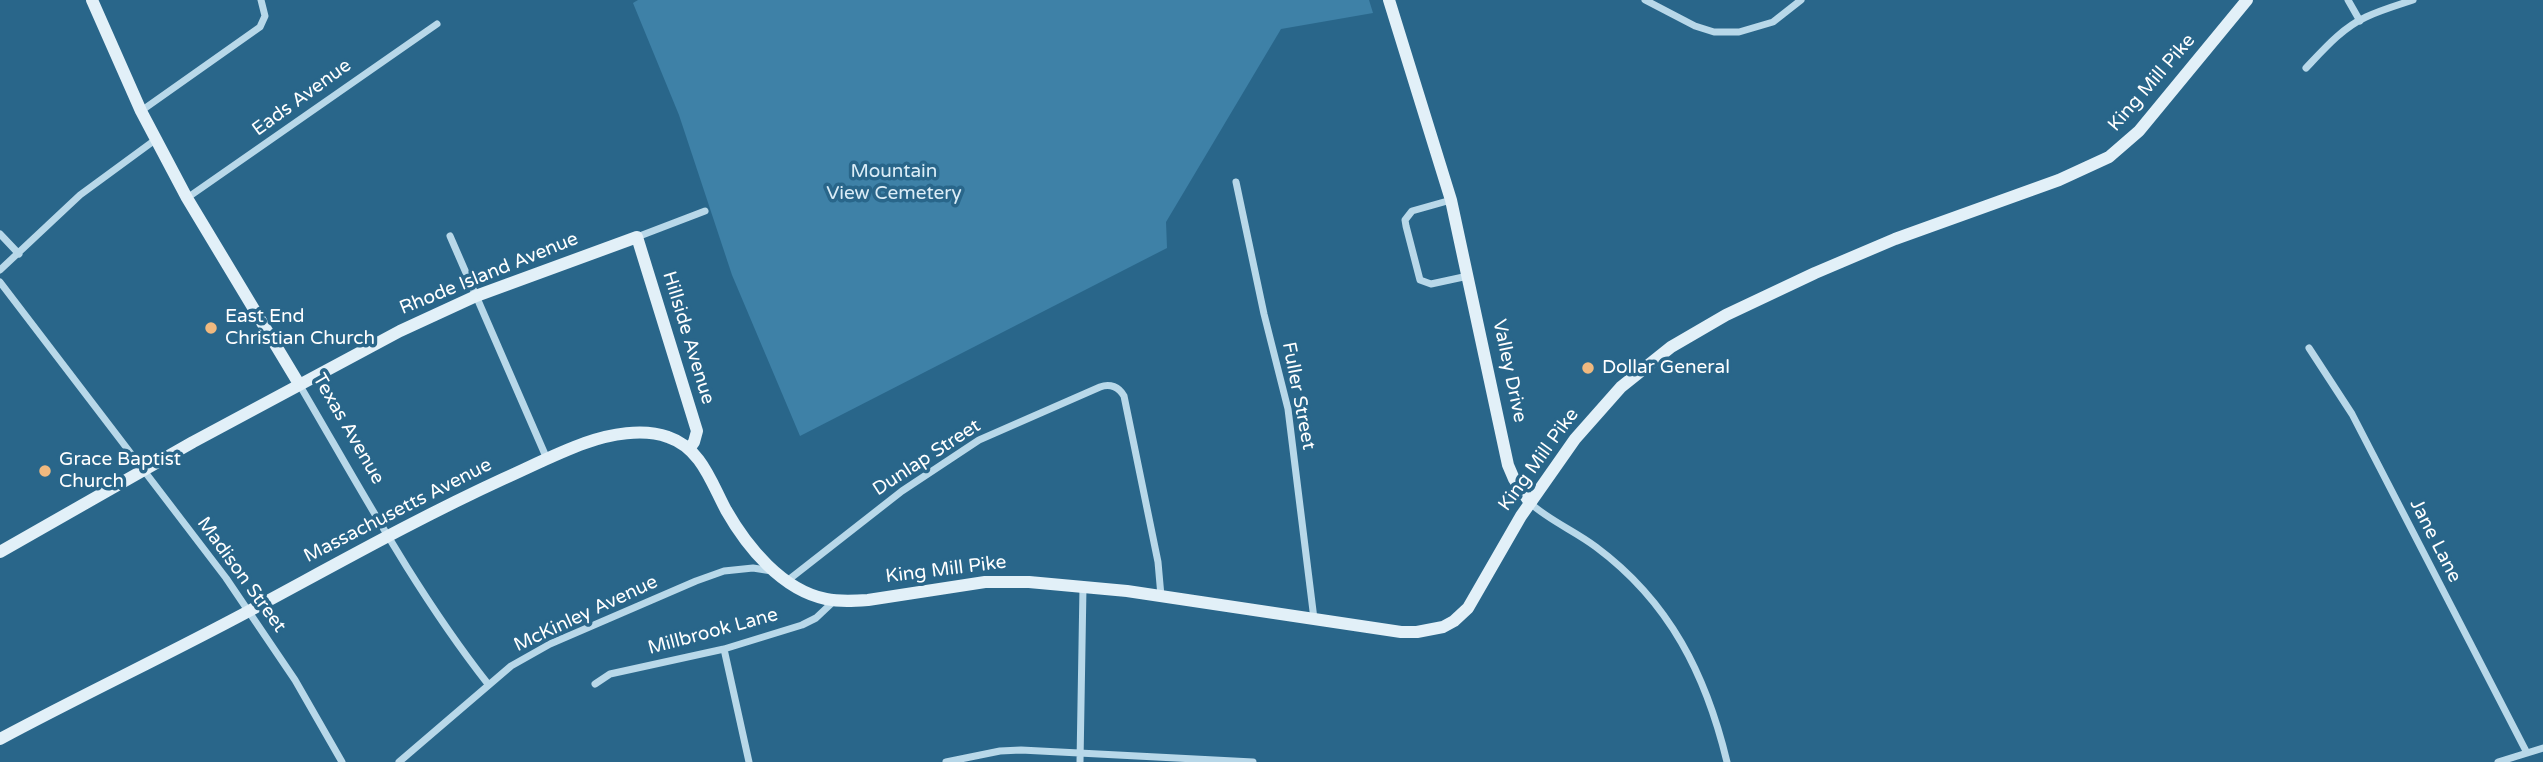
<!DOCTYPE html>
<html>
<head>
<meta charset="utf-8">
<style>
  body { margin:0 }
  canvas { display:block; background:#29668a }
</style>
</head>
<body>
<canvas width="2543" height="762"></canvas>
<script>
const c = document.querySelector('canvas').getContext('2d');
c.lineJoin = 'round';
function paint(path, color) { c.fillStyle = color; c.fill(path, 'evenodd'); }
function trace(path, color, width, dash) { c.strokeStyle = color; c.lineWidth = width; c.lineCap = dash ? 'butt' : 'round'; c.setLineDash(dash || []); c.stroke(path); }
function label(font, color, halo, rows, align = 'center') {
  c.font = font + ' "Varela Round",sans-serif'; c.lineWidth = 7; c.setLineDash([]); c.textBaseline = 'middle'; c.strokeStyle = halo; c.fillStyle = color; for (const [text, x, y, turn = 0] of rows) {
    c.save(); c.translate(x, y); c.rotate((+turn || 0) * Math.PI / 180); c.textAlign = isNaN(turn) ? turn : align; if (halo) c.strokeText(text, 0, 0); c.fillText(text, 0, 0); c.restore();
  }
}
const green = new Path2D(`
  M638,0h731l4,13 -92,16 -115,193 1,26 -367,188 -68,-161 -53,-160 -46,-112z`);
const street = new Path2D(`
  M1645,0l50,26 19,6h25l34,-10 28,-22
  M2348,0l12,21
  M2306,68c18,-19 36,-40 60,-51 15,-7 32,-12 47,-17
  M141,111l119,-84 5,-11 -4,-16
  M1236,182l28,132 24,95 26,210
  M187,198l250,-174
  M1451,200l-39,11 -7,9 1,6 14,54 11,4 37,-8
  M0,234l19,20
  M450,236l97,223
  M637,237l68,-26
  M0,270l80,-75 75,-55
  M0,282l226,296 69,102 47,82
  M2309,348l43,66 175,339
  M299,384c60,102 116,207 189,300
  M1530,503c20,18 45,28 66,44 74,55 110,128 131,215
  M787,581l115,-90 77,-51 121,-53c10,-4 19,0 24,9l34,166 3,34
  M724,649l25,113
  M595,684l15,-10 114,-25 78,-24 14,-7 18,-17
  M399,762l112,-96 39,-22 146,-63 28,-10 29,-3 19,3
  M946,762l54,-11 21,-1 232,12
  M1080,762l3,-175
  M2498,762l45,-14`);
const secondary = new Path2D(`
  M92,0l49,111 46,87 112,186
  M1389,0l62,200 57,265 6,14 16,24
  M0,552l193,-110 207,-111 76,-35 161,-59 60,194 -3,11 -5,7
  M0,739c82,-44 167,-84 249,-128 84,-45 167,-92 254,-132 27,-12 54,-26 82,-36 25,-9 58,-15 83,-6 33,11 43,45 58,73 21,37 56,80 100,89 14,3 28,2 42,1l117,-18h44l98,9 274,41h16l26,-5 11,-6 14,-13 53,-92 54,-77 46,-52 50,-40 55,-32 89,-42 80,-34 164,-59 50,-23 30,-26 108,-131`);
const markers = [
  [211,328,7,"#f0b97f"],
  [1588,368,7,"#f0b97f"],
  [45,471,7,"#f0b97f"]
];
const streetNames = [
  ["King Mill Pike",2152,83,-49],
  ["Eads Avenue",302,98,-36],
  ["Rhode Island Avenue",489,274,-22],
  ["Hillside Avenue",688,338,73],
  ["Valley Drive",1509,371,78],
  ["Fuller Street",1298,396,79],
  ["Texas Avenue",348,429,60],
  ["Dunlap Street",927,458,-33],
  ["King Mill Pike",1539,460,-54],
  ["Massachusetts Avenue",398,511,-27],
  ["Jane Lane",2435,541,63],
  ["King Mill Pike",946,570,-7],
  ["Madison Street",241,575,54],
  ["McKinley Avenue",586,614,-25],
  ["Millbrook Lane",713,632,-15]
];
const parkNames = [
  ["Mountain",894,172],
  ["View Cemetery",894,194]
];
const poiNames = [
  ["East End",225,317],
  ["Christian Church",225,339],
  ["Dollar General",1602,368],
  ["Grace Baptist",59,460],
  ["Church",59,482]
];
paint(green, '#3e81a7');
trace(street, '#b8d8e9', 7);
trace(secondary, '#e2f0f8', 12);
for (const [x, y, r, color] of markers) { const dot = new Path2D(); dot.arc(x, y, r, 0, 2 * Math.PI); c.fillStyle = color; c.fill(dot); trace(dot, '#29668a', 2.5); }
label('19px', '#fff', '#29668a', streetNames);
label('19px', '#dbedf7', '#29668a', parkNames);
label('19px', '#fff', '#29668a', poiNames, 'left');
</script>
</body>
</html>
